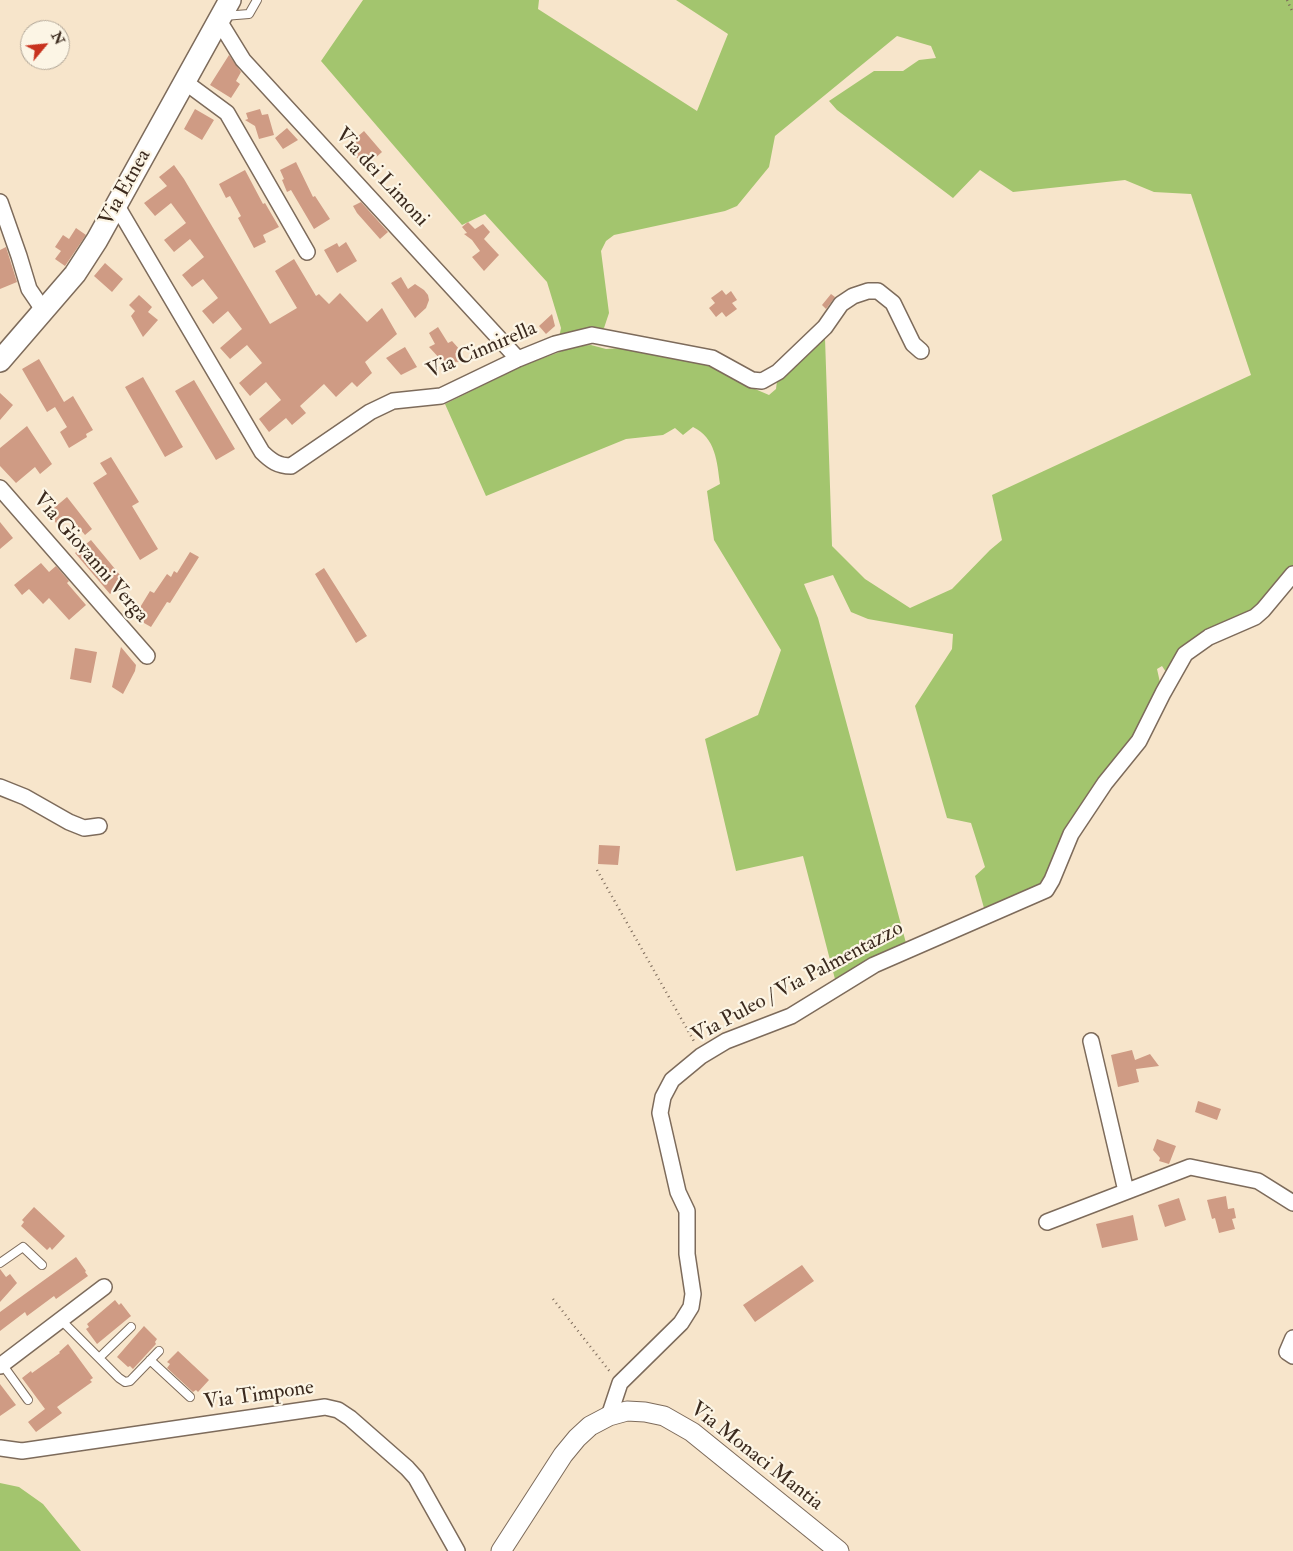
<!DOCTYPE html>
<html>
<head>
<meta charset="utf-8">
<style>
  body { margin:0 }
  #map { position:relative; width:1293px; height:1551px; overflow:hidden; background:#f7e5cb; font-family:"IM FELL Double Pica",serif }
  canvas { display:block }
  .north { position:absolute; left:20px; top:20px; width:50px; height:50px; box-sizing:border-box; background:#fcf5e5; border:1px solid #afa495; border-radius:50%; rotate:62deg; font-size:14px; font-weight:700; line-height:20px; text-align:center; color:#3b2a1e }
  .north::after { content:''; display:block; margin:auto; width:18px; height:22px; background:#c8321e; clip-path:polygon(50% 0,100% 100%,50% 72%,0 100%) }
</style>
</head>
<body>
<div id="map">
<canvas width="1293" height="1551"></canvas>
<div class="north">N</div>
</div>
<script>
const c = document.querySelector('canvas').getContext('2d');
c.lineJoin = 'round';
function paint(path, color) { c.fillStyle = color; c.fill(path, 'evenodd'); }
function trace(path, color, width, dash) { c.strokeStyle = color; c.lineWidth = width; c.lineCap = dash ? 'butt' : 'round'; c.setLineDash(dash || []); c.stroke(path); }
function label(font, color, halo, rows, align = 'center') {
  c.font = font + ' "IM FELL Double Pica",serif'; c.lineWidth = 4.5; c.setLineDash([]); c.textBaseline = 'middle'; c.strokeStyle = halo; c.fillStyle = color; for (const [text, x, y, turn = 0] of rows) {
    c.save(); c.translate(x, y); c.rotate((+turn || 0) * Math.PI / 180); c.textAlign = isNaN(turn) ? turn : align; if (halo) c.strokeText(text, 0, 0); c.fillText(text, 0, 0); c.restore();
  }
}
const green = new Path2D(`
  M363,0h176l-1,9 159,102 31,-77 -52,-34h617v567l-32,39 -90,60 -5,6 -4,-6 -5,3 4,18 -26,50 -92,147 -59,24 -9,-32 10,-9 -14,-44 -24,-5 -32,-112 37,-57 1,-15 -85,-15 -17,-7 -18,-37 -29,9 14,34 88,325 -70,40 -33,-127 -67,15 -31,-132 53,-24 23,-65 -67,-110 -7,-49 13,-7c-3,-22 -4,-46 -27,-57l-10,8 -8,-7 -12,7 -37,4 -140,57 -41,-92 79,-39 52,-19 15,-1 15,4 17,-1 86,16 46,25 14,6 7,-6 1,-8 48,-43 7,208 33,33 45,29 42,-19 38,-39 12,-10 -10,-45 259,-120 -60,-181 -37,-2 -29,-12 -112,12 -33,-22 -27,28 -116,-88 -8,-9 45,-30h29l16,-11 17,-2 -5,-12 -34,-10 -122,100 -6,31 -32,39 -12,5 -111,24 -8,6 -5,10 8,62 -5,15h-11l-34,10 2,-10 -14,-46 -62,-68 -23,11 -141,-164z
  M0,1483l19,4 24,17 38,47h-81z`);
const building = new Path2D(`
  M229,55l12,17 -5,9 4,3 -9,14 -21,-13z
  M195,109l19,11 -12,20 -18,-11z
  M260,109l2,6 6,-1 6,21 -15,4 -4,-13 -10,-6 3,-1 -2,-6z
  M287,128l11,12 -15,9 -8,-11z
  M364,131l18,21 -17,15 -18,-21z
  M296,162l17,35 2,-1 15,23 -16,10 -23,-39 -4,2 -5,-12 2,-1 -4,-9z
  M174,165l10,14 86,145 27,-16 -22,-37 19,-12 22,37 3,-2 10,10 11,-11 27,29 15,-14 15,26 -32,28 7,11 -15,14 -5,-5 -16,15 -12,-13 -24,22 6,7 -14,12 -6,-7 -17,14 -10,-13 22,-19 -15,-18 -16,14 -11,-13 23,-20 -15,-18 -17,14 -10,-11 22,-19 -14,-18 -15,13 -11,-13 16,-13 -15,-19 -11,8 -10,-12 22,-18 -14,-18 -16,13 -10,-12 22,-17 -15,-20 -16,13 -11,-13 23,-17 -8,-9z
  M245,170l18,34 2,-1 14,24 -16,8 3,7 -12,6 -16,-30 3,-2 -11,-20 -4,2 -7,-14z
  M361,202l27,30 -8,7 -23,-26 -4,-7z
  M468,222l7,7 8,-5 7,8 -6,7 15,16 -15,16 -12,-14 8,-6 -8,-11 -8,-6 3,-1 -5,-6z
  M76,228l10,7 -21,31 -10,-7 6,-8 -6,-4 8,-12 6,4z
  M346,242l11,19 -20,12 -13,-23 13,-7 2,4z
  M6,247l11,35 -17,7v-39z
  M105,263l18,16 -11,13 -18,-16z
  M401,277l7,12 7,-5 9,6 4,5 1,5 -3,8 -11,10 -24,-35z
  M722,290l4,5 5,-4 6,9 -5,3 5,6 -11,8 -4,-5 -6,5 -7,-9 6,-5 -4,-5z
  M831,294l4,3 -9,12 -4,-4z
  M139,295l13,12 -4,5 10,8 -15,17 -12,-21 4,-5 -6,-6z
  M552,314l3,12 -9,8 -7,-8z
  M438,327l10,16 4,-2 9,10 -2,11 -17,-1 -13,-14 6,-3 -6,-11z
  M405,347l12,20 -16,8 -15,-17z
  M39,359l25,43 9,-6 20,34 -7,4 1,3 -18,11 -9,-16 7,-5 -12,-20 -8,5 -25,-43z
  M143,377l40,70 -18,10 -40,-70z
  M194,380l41,69 -19,11 -41,-69z
  M0,393l13,12 -13,15z
  M27,426l25,38 -12,10 -5,-7 -19,16 -16,-17v-18z
  M111,457l28,45 -7,4 26,43 -18,11 -47,-77 14,-9 -7,-11z
  M67,497l25,32 -7,6 -14,-17 -11,10 -12,-15z
  M0,522l13,16 -13,11z
  M91,540l34,41 -15,13 -35,-41z
  M190,552l9,5 -29,46 -3,-1 -16,25 -14,-8 2,-3 -3,-2 14,-23 4,2 13,-19 4,3 3,-6 3,2z
  M41,563l8,9 7,-6 13,15 -2,2 19,22 -17,15 -20,-22 -6,6 -14,-15 -7,6 -8,-10z
  M324,568l43,68 -11,7 -41,-69z
  M121,647l15,18 -1,6 -12,23 -11,-7z
  M75,648l22,4 -6,31 -21,-4z
  M599,845l21,1 -2,19 -20,-1z
  M1132,1050l3,10 15,-6 9,12 -23,3 3,13 -21,5 -7,-32z
  M1198,1101l23,8 -4,11 -22,-8z
  M1157,1139l19,7 -7,18 -10,-3 1,-3 -7,-8z
  M1226,1196l2,13 6,-1 2,10 -4,1 3,10 -16,4 -4,-15 -3,1 -5,-19z
  M1179,1198l7,22 -21,7 -7,-22z
  M34,1207l31,29 -13,14 -2,-3 -3,3 -26,-24 3,-4 -2,-2z
  M1133,1215l5,25 -36,8 -6,-24z
  M76,1257l10,14 -1,1 3,4 -32,23 -2,-3 -27,20 -2,-4 -25,19v-19z
  M802,1265l12,16 -59,41 -12,-17z
  M0,1269l6,8 4,-3 7,9 -17,19z
  M115,1300l4,5 2,-2 10,13 -34,28 -11,-15 3,-2 -2,-3z
  M144,1326l13,13 -2,3 1,2 -23,25 -3,-3 -2,1 -11,-10z
  M68,1344l25,34 -3,2 2,2 -35,25 5,6 -26,19 -8,-10 17,-13 -23,-31 9,-7 1,2 28,-20 -1,-1z
  M178,1351l31,29 -11,12 -2,-2 -3,2 -26,-24 3,-4 -3,-2z
  M0,1384l16,21 -16,11z`);
const path = new Path2D(`
  M1287,0l6,13
  M597,870l98,173
  M553,1299l58,74`);
const service = new Path2D(`
  M224,16l25,-2 8,-14
  M0,1263l23,-16 19,18
  M61,1320l58,58 6,4 5,-1 29,-30
  M99,1358l32,-31
  M150,1360l40,37
  M2,1364l26,36`);
const minor = new Path2D(`
  M219,21l24,39 275,299
  M185,82l42,31 80,139
  M0,202l19,54 10,33 15,22
  M117,206l145,246c9,9 16,14 29,14l79,-54 23,-11 48,-5 77,-37 37,-15 37,-9 120,23 40,22 10,1 16,-9 47,-45 16,-23 12,-8 15,-5h10l15,12 20,41 8,7
  M0,488l147,168
  M0,787l25,10 44,25 15,6 15,-2
  M1091,1041l35,150
  M1047,1222l143,-55 68,14 35,22
  M1293,1338l-6,14 6,4
  M0,1366l104,-79
  M609,1416l11,-33 61,-60 10,-16 2,-13 -6,-40v-43l-9,-19 -18,-79 3,-16 9,-17 29,-24 25,-15 65,-25 83,-51 172,-75 6,-10 19,-46 34,-51 34,-42 24,-48 22,-39 24,-17 46,-20 8,-7 30,-36
  M0,1448l22,3 303,-44 13,3 12,8 57,50 9,10 41,73`);
const tertiary = new Path2D(`
  M501,1551l62,-96 14,-17 13,-12 19,-10 18,-5 18,1 19,4 28,16 147,119`);
const secondary = new Path2D(`
  M0,361l75,-87 22,-34 133,-240`);
const streetNames = [
  ["Via dei Limoni",381,178,47],
  ["Via Etnea",126,188,-61],
  ["Via Cinnirella",482,351,-23],
  ["Via Giovanni Verga",90,558,49],
  ["Via Puleo / Via Palmentazzo",798,983,-28],
  ["Via Timpone",259,1396,-8],
  ["Via Monaci Mantia",756,1457,38]
];
paint(green, '#a3c56e');
paint(building, '#cf9b84');
trace(service, '#7d6b5b', 10);
trace(minor, '#7d6b5b', 18);
trace(tertiary, '#7d6b5b', 21);
trace(secondary, '#7d6b5b', 24);
trace(path, '#7d6b5b', 2.5, [1, 4]);
trace(service, '#fff', 8);
trace(minor, '#fff', 15);
trace(tertiary, '#fff', 19);
trace(secondary, '#fff', 21);
label('21px', '#3b2a1e', '#fcf5e5', streetNames);
</script>
</body>
</html>
